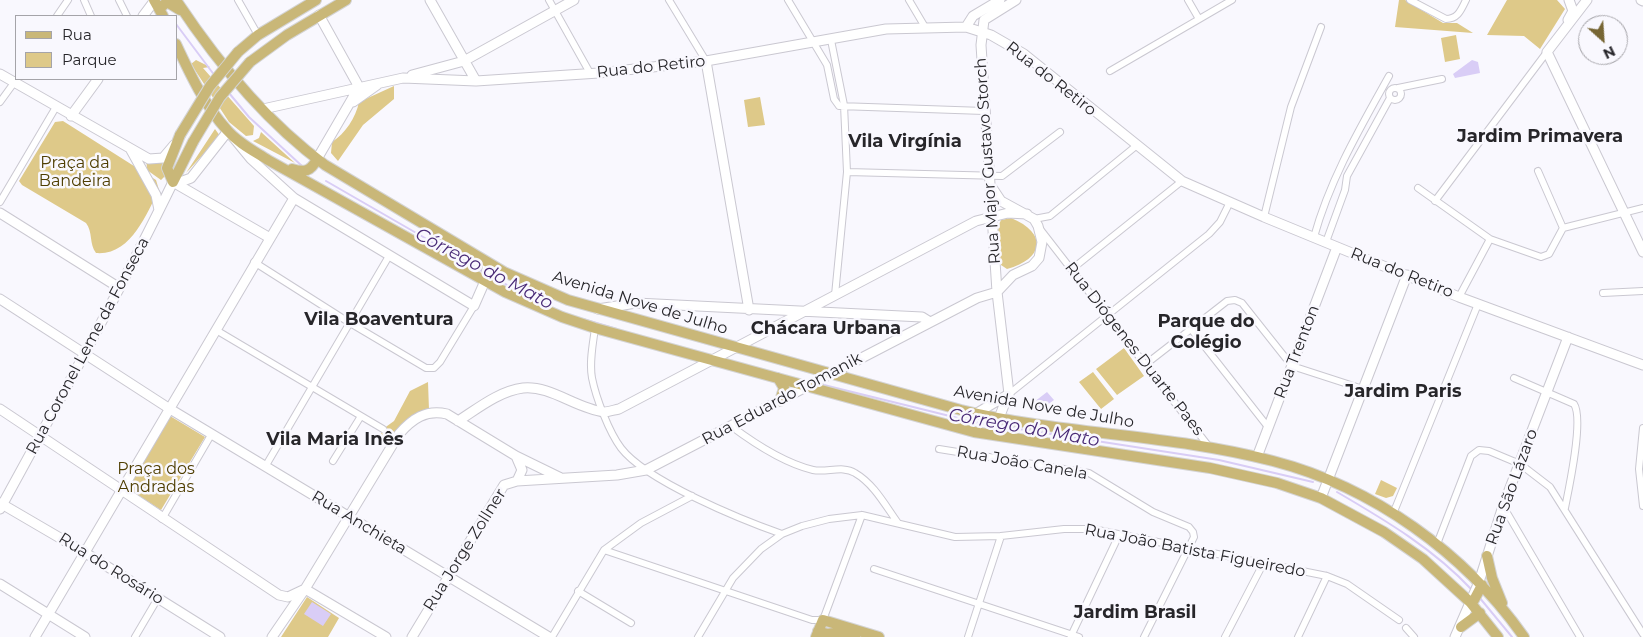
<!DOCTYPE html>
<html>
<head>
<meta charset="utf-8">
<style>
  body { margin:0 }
  #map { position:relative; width:1643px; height:637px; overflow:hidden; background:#f9f8fe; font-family:Montserrat,sans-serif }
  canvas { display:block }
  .legend { position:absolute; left:15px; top:15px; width:162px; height:65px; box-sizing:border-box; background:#f9f8fe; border:1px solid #a5a4a9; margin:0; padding:6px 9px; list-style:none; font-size:15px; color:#27262a }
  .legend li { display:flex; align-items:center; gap:10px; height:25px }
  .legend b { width:25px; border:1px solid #a5a4a9 }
  .north { position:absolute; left:1578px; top:15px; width:50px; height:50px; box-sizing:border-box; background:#f9f8fe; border:1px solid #a5a4a9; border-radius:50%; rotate:154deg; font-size:14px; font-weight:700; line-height:20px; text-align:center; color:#27262a }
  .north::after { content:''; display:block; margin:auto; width:18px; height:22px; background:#776634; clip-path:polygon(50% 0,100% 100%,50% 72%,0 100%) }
</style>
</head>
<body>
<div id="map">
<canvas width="1643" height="637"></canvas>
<ul class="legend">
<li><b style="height:6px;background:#c9b778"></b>Rua</li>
<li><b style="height:14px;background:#dec989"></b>Parque</li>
</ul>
<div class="north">N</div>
</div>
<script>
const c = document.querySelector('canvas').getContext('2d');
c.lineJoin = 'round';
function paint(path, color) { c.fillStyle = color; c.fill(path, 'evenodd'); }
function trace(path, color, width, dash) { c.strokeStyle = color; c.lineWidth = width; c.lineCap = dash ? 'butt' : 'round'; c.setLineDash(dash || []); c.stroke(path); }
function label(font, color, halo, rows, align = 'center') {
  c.font = font + ' Montserrat,sans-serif'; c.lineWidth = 5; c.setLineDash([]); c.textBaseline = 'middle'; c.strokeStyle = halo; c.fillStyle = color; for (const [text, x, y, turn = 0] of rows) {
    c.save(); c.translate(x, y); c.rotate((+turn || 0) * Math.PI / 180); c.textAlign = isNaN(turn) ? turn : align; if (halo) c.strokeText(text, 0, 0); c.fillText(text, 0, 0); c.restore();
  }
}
const green = new Path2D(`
  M1399,0h6l38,23h14l16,10 -78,-6z
  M1507,0h50l8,9 -25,40 -16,-13 -37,-1z
  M1456,35l4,24 -15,3 -4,-24z
  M196,60l14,7 -7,1 51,58 -1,9 -7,1 -17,-14 -38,-58z
  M394,86v13l-31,26 -25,36 -7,-8 1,-11c13,-8 24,-25 27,-40z
  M760,97l5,28 -17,2 -4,-27z
  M63,121l93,59 3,10c-13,24 -28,66 -63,63 -7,-9 -3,-21 -10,-30l-64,-38 -3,-4 36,-59z
  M215,129l5,7 -34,37z
  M261,132l34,31 -42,-22 6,-3z
  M146,154l19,9 1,12 -5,5 -14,-10z
  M1011,218c37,15 33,41 -4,51l-6,-4 -3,-38 3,-7z
  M1124,348l20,28 -27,19 -21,-26z
  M1093,372l21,27 -13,10 -22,-27z
  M428,382l1,28 -27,14 -13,24 -11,-6 5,-13 11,-8 16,-30z
  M170,416l35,21 -44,73 -34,-22z
  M1381,480l16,8 -4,8 -7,2 -11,-4z
  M307,597l32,21 -11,19h-47z`);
const water = new Path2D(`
  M1472,60l6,2 2,11 -25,5 -2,-4z
  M1047,392l7,8 -18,13 -9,-10 4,-3 3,2z
  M312,602l19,12 -8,12 -19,-12z`);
const stream = new Path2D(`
  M176,24l39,52
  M229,93l20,24 53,49
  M326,181l158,91
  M488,274l42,24
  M583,319l34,10
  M820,384l154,38 245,38 94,22
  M1337,492c48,28 97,57 135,98
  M1479,597l33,40`);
const street = new Path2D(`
  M84,0l7,16
  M119,0l8,16
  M238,0l20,35
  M549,0l41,73
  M669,0l37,61
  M788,0l39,65 7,34 5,7 145,5
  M909,0l16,27
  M1188,0l11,19
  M1410,0l36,19c12,0 15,-9 20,-19
  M57,16l11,-16
  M831,40l13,65 3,67 -12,123
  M1110,71l122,-71
  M1389 94a6 6 0 1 1 12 0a6 6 0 1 1-12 0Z
  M1398,88l44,-9
  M0,102l16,-22
  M1538,171l25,57
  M847,172l155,4 58,-44
  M1418,188l72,51 51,18 8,-3 14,-26 80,-20
  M1435,201l112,-149
  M0,202l56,-95
  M1264,217l27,-110 30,-80
  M1034,219l16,-3 86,-70
  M1040,229l170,219
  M1314,237c16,-58 46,-109 75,-161
  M1326,242l19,-52 2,-14 43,-78
  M254,262l96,61 76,45h8l6,-6 34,-56
  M1072,269l110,-88
  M1603,293l40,-2
  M1459,297l31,-58
  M595,328c-2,16 -6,34 -3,50 4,20 17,54 29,70 25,33 121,72 161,86
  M1191,329l77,98
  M216,330l167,99
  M1146,364l81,-63 8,-1 7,3 50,63 71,23
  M1514,378l60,26c10,15 -5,84 -9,104
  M1009,394l200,-160 11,-12 10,-20
  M731,426c24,18 53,37 82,44 13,3 30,-5 42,3 19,11 30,32 43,50
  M1643,428l-4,41 4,37
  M939,449l150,24 64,39 36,15 4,5 1,5 -50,100
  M333,461l28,-45
  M265,467l124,-211
  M1503,506l77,131
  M1393,514l85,-210
  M162,519l49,-84
  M1437,544l34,-88 8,-6 10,1 31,13 30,23 93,147
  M604,550l208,70h11l39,-105
  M874,569l205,68
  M578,591l53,32
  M1406,628l8,9
  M1071,636l48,-101
  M135,637l23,-39
  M552,637l52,-87 37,-27 51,-27
  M698,637l35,-59 28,-29 21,-15 20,-8 27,-7 33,-4 93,22 46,-1 63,-7h29l234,47 20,8 52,36
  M968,637l33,-101
  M1225,637l38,-73
  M1298,637l29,-61`);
const secondary = new Path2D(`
  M430,0l46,81
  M1587,0l-40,52 96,200
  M1641,0l2,1
  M143,16l12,-16
  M1568,20l5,-9 -4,-11
  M966,27l7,-11 27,-16
  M706,61l43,249
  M0,74l149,85 14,-1 11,-13
  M412,75l52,-14 110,-61
  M353,102l24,-17
  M263,109l140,-31 73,3 123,-8 107,-12 180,-32 80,-2 25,8 33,19 158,127 82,36 195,80 184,68
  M71,116l27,-37
  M131,150l25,45 3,15
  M317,159l42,-72 -40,-72
  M173,182l10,-1 8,-3 37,-47 23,28 43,39 180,108 11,-25 3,-18
  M173,182l97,56
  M993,189l8,12 33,18 4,7 4,16 -3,16 -7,8 -19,9 -16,17
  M0,213l118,74
  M0,299l170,110 379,228
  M598,309l38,-6 286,14 8,5
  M1009,394l-12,-102 -16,-247 3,-25 32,-20
  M0,409l279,186 9,2 17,-8 81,48
  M977,413l32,-19
  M999,418l9,-23
  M458,421c19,-12 41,-30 65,-33 27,-3 54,21 81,24 4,0 10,-2 15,-3l357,-188 32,-8 19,1
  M516,456l6,14 -5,11
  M1257,457l80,-210
  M1321,498l86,-223
  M0,503l84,49 136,85
  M0,509c59,-108 119,-216 173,-327
  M0,584l85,53
  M35,637l259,-439
  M272,637l33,-48 94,-155c13,-15 27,-25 48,-20l69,42 43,21
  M412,637l92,-152 13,-4 100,-6 29,-5 331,-172 20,-6
  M1455,637l24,-55 24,-76 65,-169`);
const primary = new Path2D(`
  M154,0l9,16
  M176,0c41,62 89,121 149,165l179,107 64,28 393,110c102,25 210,24 312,51 100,26 192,92 251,176
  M159,9l8,-7 13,8
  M176,44c14,30 29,62 51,86 11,13 27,21 41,30l237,132 57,25 33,11 379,104 236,36 67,15 44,15 63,34 39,27 47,43 4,-2 8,-15
  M238,52l20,-17 58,-35
  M250,62l37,-27 59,-35
  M180,135l-13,33 6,14 20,-40
  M292,169c13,4 19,2 25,-10
  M778,378l6,10 -4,13
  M1487,556l5,22 10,25
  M1470,602l28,35
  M1461,627l19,-14
  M818,631l9,3 14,-2 14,5
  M816,637l7,-17 56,17`);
const primaryBridge = new Path2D(`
  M180,135l30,-49 28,-34
  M193,142l27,-45 30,-35`);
const streetNames = [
  ["Rua do Retiro",651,67,-6],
  ["Rua do Retiro",1051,79,38],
  ["Rua Major Gustavo Storch",988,161,-94],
  ["Rua do Retiro",1402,273,22],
  ["Avenida Nove de Julho",640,303,17],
  ["Rua Coronel Leme da Fonseca",88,346,-62],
  ["Rua Diógenes Duarte Paes",1134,349,52],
  ["Rua Trenton",1297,352,-69],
  ["Rua Eduardo Tomanik",782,399,-28],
  ["Avenida Nove de Julho",1044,407,10],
  ["Rua João Canela",1022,463,10],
  ["Rua São Lázaro",1512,487,-70],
  ["Rua Anchieta",359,523,31],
  ["Rua Jorge Zollner",465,550,-58],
  ["Rua João Batista Figueiredo",1195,551,11],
  ["Rua do Rosário",111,569,32]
];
const parkNames = [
  ["Praça da",75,163],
  ["Bandeira",75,181],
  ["Praça dos",156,469],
  ["Andradas",156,487]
];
const neighbourhoodNames = [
  ["Jardim Primavera",1540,137],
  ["Vila Virgínia",905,142],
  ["Vila Boaventura",379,320],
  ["Parque do",1206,322],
  ["Colégio",1206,343],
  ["Chácara Urbana",826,329],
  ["Jardim Paris",1403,392],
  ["Vila Maria Inês",335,440],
  ["Jardim Brasil",1135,613]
];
const waterNames = [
  ["Córrego do Mato",484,269,28],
  ["Córrego do Mato",1024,428,10]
];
paint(green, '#dec989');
paint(water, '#d9cdf6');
trace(stream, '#d9cdf6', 2);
trace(street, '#cac8d1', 8);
trace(secondary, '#cac8d1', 11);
trace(primary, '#d4d4d4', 12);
trace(street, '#fff', 6);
trace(secondary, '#fff', 9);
trace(primary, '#c9b778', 10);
trace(primaryBridge, '#d4d4d4', 12, []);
trace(primaryBridge, '#c9b778', 10);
label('16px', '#27262a', '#f9f8fe', streetNames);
label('16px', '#4f3e02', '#f9f8fe', parkNames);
label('bold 18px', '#27262a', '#f9f8fe', neighbourhoodNames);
label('italic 18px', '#4a2b77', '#f9f8fe', waterNames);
</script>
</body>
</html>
